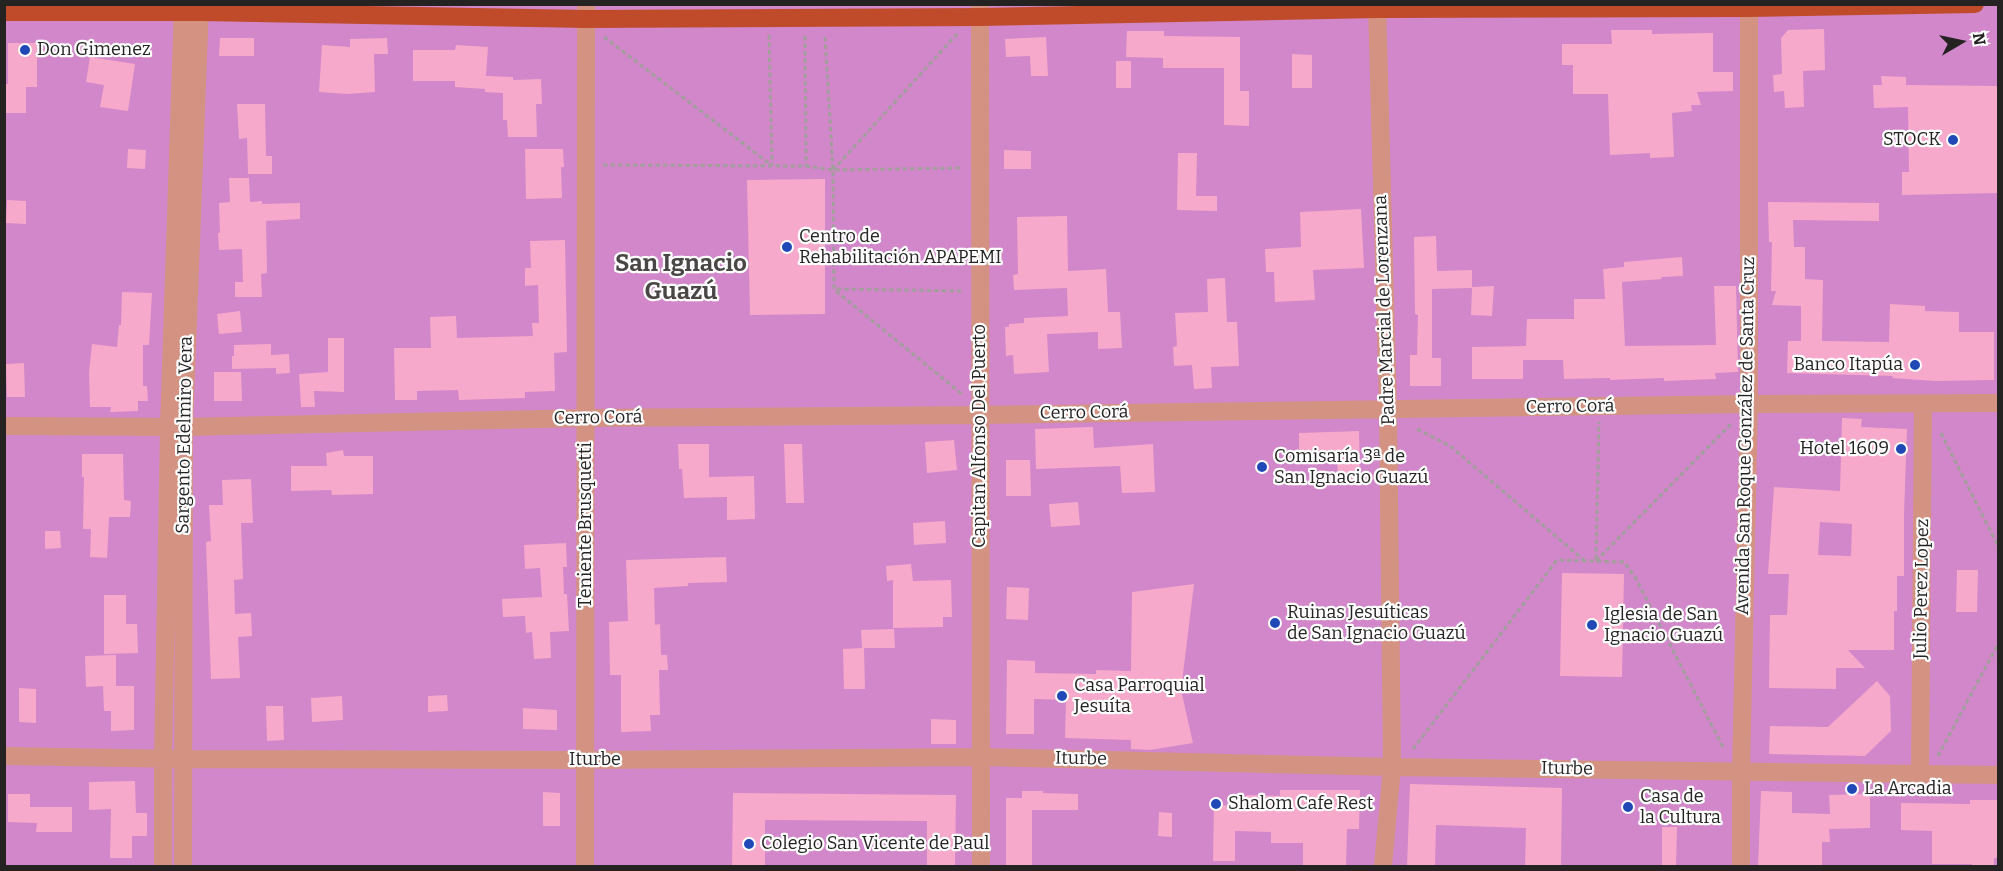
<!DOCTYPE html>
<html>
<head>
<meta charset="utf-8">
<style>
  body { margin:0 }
  #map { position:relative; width:2003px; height:871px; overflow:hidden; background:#e4ddde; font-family:Bitter,serif }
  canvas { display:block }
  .frame { position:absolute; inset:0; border:6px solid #252222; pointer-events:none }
  .north { position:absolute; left:1931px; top:12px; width:60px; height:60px; -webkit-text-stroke:4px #fff; paint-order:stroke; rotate:81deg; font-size:16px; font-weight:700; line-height:24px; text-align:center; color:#252222 }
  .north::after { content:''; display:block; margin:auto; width:21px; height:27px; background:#252222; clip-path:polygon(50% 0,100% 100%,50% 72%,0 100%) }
</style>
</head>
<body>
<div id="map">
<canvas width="2003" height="871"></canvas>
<div class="frame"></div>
<div class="north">N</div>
</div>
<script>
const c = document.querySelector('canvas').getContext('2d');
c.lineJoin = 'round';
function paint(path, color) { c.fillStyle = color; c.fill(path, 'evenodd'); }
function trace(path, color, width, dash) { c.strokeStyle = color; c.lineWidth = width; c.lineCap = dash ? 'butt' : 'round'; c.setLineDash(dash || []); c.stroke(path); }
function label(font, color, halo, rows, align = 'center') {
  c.font = font + ' Bitter,serif'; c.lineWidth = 4.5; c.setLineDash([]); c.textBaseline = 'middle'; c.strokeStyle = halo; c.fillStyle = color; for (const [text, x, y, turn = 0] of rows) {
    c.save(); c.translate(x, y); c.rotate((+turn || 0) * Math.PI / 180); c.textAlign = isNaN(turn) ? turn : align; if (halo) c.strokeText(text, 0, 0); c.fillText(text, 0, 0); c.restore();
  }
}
const water = new Path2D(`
  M5,5h1993v861h-1993z`);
const building = new Path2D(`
  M1824,29l1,41 -22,1 1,36 -19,1 -1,-17 -10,1 -1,-17 9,-1 -1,-36 7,-8z
  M1611,30h41v4l61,-1v39h20v19l-36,1 4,13h-10l1,6 -20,2 2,44 -24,1v-5l-40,2 -2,-61h-35v-29h-11v-21h50z
  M1127,31h37v5l76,1v54h9v35l-25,-1v-57h-61v-10l-37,-1z
  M1046,37l2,39h-17l-1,-20 -24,1 -1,-18z
  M220,38h34v18h-35z
  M387,38l1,16h-14l1,38 -28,2 -28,-2 3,-47 28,2v-8z
  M8,43h29v44h-11v26h-22v-29h4z
  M456,45l32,2 -2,29 27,1v3l28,-1 1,25h-6l1,33h-29l-1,-17h-4v-27l-18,-1v-3l-30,-2v-6h-42v-31h42z
  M1292,54l20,1v33h-20z
  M90,57l45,7 -7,47 -28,-4 4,-22 -18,-3z
  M1116,61h15v27h-15z
  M1881,76l25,1v8l92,1v107l-96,2v-23h7l-1,-65 -34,1 -1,-23h9z
  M237,104h28l1,52h6v18h-24l-1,-36 -8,1z
  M128,149l18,1 -1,19 -18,-1z
  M525,149h38l1,18h-3l1,31 -36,1z
  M1004,150l27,1v18h-27z
  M1178,153h19l-1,43h21v15l-40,-1z
  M229,178h20l1,24 12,-1v3l38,-1v16l-34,2 1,52 -6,1 1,23h-27v-15h8l-1,-33 -23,1 -1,-17h2l-1,-30 11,-1z
  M825,179v135l-75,1 -3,-135z
  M7,200l19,1v23l-20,-1z
  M1768,202l111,1v18l-86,-1 1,27h11v32l18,1 -1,61 67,1 1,-38 35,2v5l34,1v20h35v48l-59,1 -43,-3 1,-2 -106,-3 1,-32h13v-35l-29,-1 4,-14h-5l1,-49h-3z
  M1361,209l3,59 -51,2 2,30 -40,2 -1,-30h-8l-1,-23 36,-2 -1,-35z
  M1067,216l1,55 38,-2 2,43h12l2,36 -24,1v-17l-51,2 2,38 -35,2 -1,-19 -7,1 -1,-29h4v-3l15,-1v-5l44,-2 -1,-28 -53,2 -1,-15 5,-1 -1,-57z
  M1436,236l1,35 35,-1v17l22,-1 -2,30 -21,-1 1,-27 -40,1v69h9v28h-31v-31h7l1,-40 -3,-1 -1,-77z
  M565,240l2,112 -13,1 1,38 -30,1v6l-66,2 -1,-10 -41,1v9h-22l-1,-52h37l-1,-31 26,-1 1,22 76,-2 -1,-13h7l-1,-38 -13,1v-18h6l-1,-27z
  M1682,257l1,19 -22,1 1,2 -40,3 3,64 91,-1 -2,-59h22l2,86 -23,1 1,6 -52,2v-3l-54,2v-2l-46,1 -1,-19h-40v19h-51v-32l54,-1 1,-27h47v-20h31l-2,-30 21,-2v-5z
  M1225,278l2,44h10l2,44 -28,1 1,21 -18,1 -2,-24 -18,1 -1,-19 4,-1 -2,-33 33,-1 -1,-33z
  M122,292l30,1 -3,52h-6v41h4l1,15h-10v10l-28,1 1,-5h-21l-1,-35 3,-28 25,3 2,-22h2z
  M240,311l2,21 -23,2 -2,-20z
  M328,338h16v54l-30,-1 1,16h-14l-2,-33 29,-2z
  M271,344v11l18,-1 1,19 -14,1v-6l-44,1v-13h2v-11z
  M24,363l1,34h-18l-1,-33z
  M214,372h27l1,29h-28z
  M1842,418l20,1 -1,8 46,2 -3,85v62h-7v35h-3v39h-46l17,18h-29v21l-67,-1 1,-73h17l2,-41h-21l6,-87 66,4zM1820,522l32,2 -1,32 -33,-1z
  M1093,427l1,21 59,-4 2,48 -33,1 -2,-27 -84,3 -1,-40z
  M1359,431l1,49 -22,1 -1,-26 -38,1v-23z
  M954,440l3,30 -30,3 -2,-31z
  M678,444h31v33l45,-1 1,43 -28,1v-23l-43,1 -2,-29h-3z
  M784,444h18l2,59h-18z
  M343,450l1,6h29v38l-41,1 -1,-5 -40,1v-25h36l-1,-13z
  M82,454h41l1,46 7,1 -1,16h-21l-2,41 -17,-1 1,-28h-8l1,-52h-2z
  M1006,460h24l1,36h-25z
  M251,479l2,44h-12l2,56 -9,1 1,34 16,-1 1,23 -14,1 2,41 -29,1 -5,-137 5,-1 -2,-36h14l-1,-25z
  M1078,502l2,23 -29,2 -2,-23z
  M945,521l1,22 -32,2 -1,-22z
  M45,531h15l1,17 -16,1z
  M566,543l1,24h-4l1,27h3l2,37 -19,1 1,26 -17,1 -2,-27 -6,1 -1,-17 -22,1 -1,-18 40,-2 -2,-29 -15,1 -1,-24z
  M726,557l1,25 -39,1v3l-34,2 1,37 5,-1 1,31h6l1,15h-9l1,45h-10l1,16 -30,1v-57h-11l-1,-53 19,-1 -2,-61z
  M911,564l2,17 38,-1 1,37h-9v10l-50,1v-48l-6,1 -1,-15z
  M1957,570h21l-1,42h-21z
  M1562,573l62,1 -2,103 -62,-1z
  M1194,584l-13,106 12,53 -43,7 -19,-1v-9l-66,-2 1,-38 -32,-1v35h-28l1,-74 28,1v12l61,1v-4l35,1 1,-79z
  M1007,587l22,1 -1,32 -22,-1z
  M104,595h22v29h11l1,29 -34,1z
  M894,629l1,19h-31l1,41h-21l-1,-40 19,-1 -1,-18z
  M116,655v31h-11h29v44l-23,1v-20h-7l-1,-25 -17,1 -1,-31z
  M1877,681l13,15 1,35 -26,25 -96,-2 1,-28 58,1z
  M19,688l17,1v34l-17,-1z
  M447,695l1,16 -20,1v-16z
  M342,696l1,24 -31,2 -1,-24z
  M266,706h17l1,34 -17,1z
  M523,708l34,2v20l-34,-1z
  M931,719l25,1v24h-25z
  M135,781l1,32h11v23h-15v22h-22l1,-49 -22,1v-28z
  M1410,784l152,4 -1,79h-36l1,-39 -90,-3 -1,42h-28z
  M1280,790h80l-1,39h-12l-1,38h-43v-24h-32v-11l-36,-1v30h-22l1,-56 32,1v-11l34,1z
  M1022,791h21v2l35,1v16h-46v57h-26v-69h16z
  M1761,791l31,1v21l38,1 -1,-19 41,-1v34l-41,1 1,13h-8v25h-64z
  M543,792l17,1v33h-17z
  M733,793l223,2 -1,72h-28v-46l-162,-1v47h-33z
  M8,794h22v13h42v25h-36l1,-9 -29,-1z
  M1970,800h28v58h-4v9h-22v-3h-40v-33l-31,-1v-27l69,1z
  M1159,812l13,1v24l-14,-1z
  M1662,827h15l-1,40h-14z`);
const path = new Path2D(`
  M769,35l3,130
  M805,36l1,130
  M604,37l166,127
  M825,37l8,133 1,119 129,2
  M603,165l203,1 27,4 127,-2
  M833,170l124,-136
  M836,291l127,104
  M1417,429l33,17 135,115
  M1941,433l57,113
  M1596,559l3,-137
  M1596,561l136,-138
  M1413,749l144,-189 67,2 11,15 88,170
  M1938,756l60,-112`);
const minor = new Path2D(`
  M980,4l1,862
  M1377,4l11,404 4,359 -9,99
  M4,426l180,1 402,-9 394,-3 769,-11 249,-1
  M4,756l179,3 402,1 397,-3 410,10 606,8
  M1920,774l3,-370
  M163,866v-107l6,-332 14,-423
  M183,866l1,-439 16,-423
  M585,866l1,-862
  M1741,866v-94l8,-368v-400`);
const major = new Path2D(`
  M4,12h196l386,7 394,-2 397,-8 372,-1 226,-4`);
const markers = [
  [25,50,6,"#2049b7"],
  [1953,140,6,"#2049b7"],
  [787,247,6,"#2049b7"],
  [1915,365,6,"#2049b7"],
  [1901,449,6,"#2049b7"],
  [1262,467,6,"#2049b7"],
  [1275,623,6,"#2049b7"],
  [1592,625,6,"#2049b7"],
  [1062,696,6,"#2049b7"],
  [1852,789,6,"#2049b7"],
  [1216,804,6,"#2049b7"],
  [1628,807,6,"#2049b7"],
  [749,844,6,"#2049b7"]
];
const poiNames = [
  ["Don Gimenez",37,50],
  ["STOCK",1941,140,"right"],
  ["Centro de",799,237],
  ["Rehabilitación APAPEMI",799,258],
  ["Banco Itapúa",1903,365,"right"],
  ["Hotel 1609",1889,449,"right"],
  ["Comisaría 3ª de",1274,457],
  ["San Ignacio Guazú",1274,478],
  ["Ruinas Jesuíticas",1287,613],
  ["de San Ignacio Guazú",1287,634],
  ["Iglesia de San",1604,615],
  ["Ignacio Guazú",1604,636],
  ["Casa Parroquial",1074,686],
  ["Jesuíta",1074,707],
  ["La Arcadia",1864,789],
  ["Casa de",1640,797],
  ["la Cultura",1640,818],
  ["Shalom Cafe Rest",1228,804],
  ["Colegio San Vicente de Paul",761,844]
];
const streetNames = [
  ["Padre Marcial de Lorenzana",1385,310,-92],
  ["Cerro Corá",1570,407,-1],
  ["Cerro Corá",1084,413,-1],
  ["Cerro Corá",598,418,-1],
  ["Sargento Edelmiro Vera",185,435,-89],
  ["Capitan Alfonso Del Puerto",980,436,-90],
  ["Avenida San Roque González de Santa Cruz",1746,436,-89],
  ["Teniente Brusquetti",586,525,-90],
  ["Julio Perez Lopez",1922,589,-89],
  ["Iturbe",1081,759,1],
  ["Iturbe",595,760],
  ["Iturbe",1567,769,1]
];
const districtNames = [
  ["San Ignacio",681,264],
  ["Guazú",681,292]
];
paint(water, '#d187ca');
paint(building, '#f6a9ca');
trace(path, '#a39d9e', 3, [4.5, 3]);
trace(minor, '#d49382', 18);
trace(major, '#bf4b2b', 18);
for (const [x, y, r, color] of markers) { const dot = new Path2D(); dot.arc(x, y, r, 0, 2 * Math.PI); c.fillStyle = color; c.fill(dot); trace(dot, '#fff', 2); }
label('18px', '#252222', '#fff', poiNames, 'left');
label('18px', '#252222', '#fff', streetNames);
label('bold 24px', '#4b4646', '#fff', districtNames);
</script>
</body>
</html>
